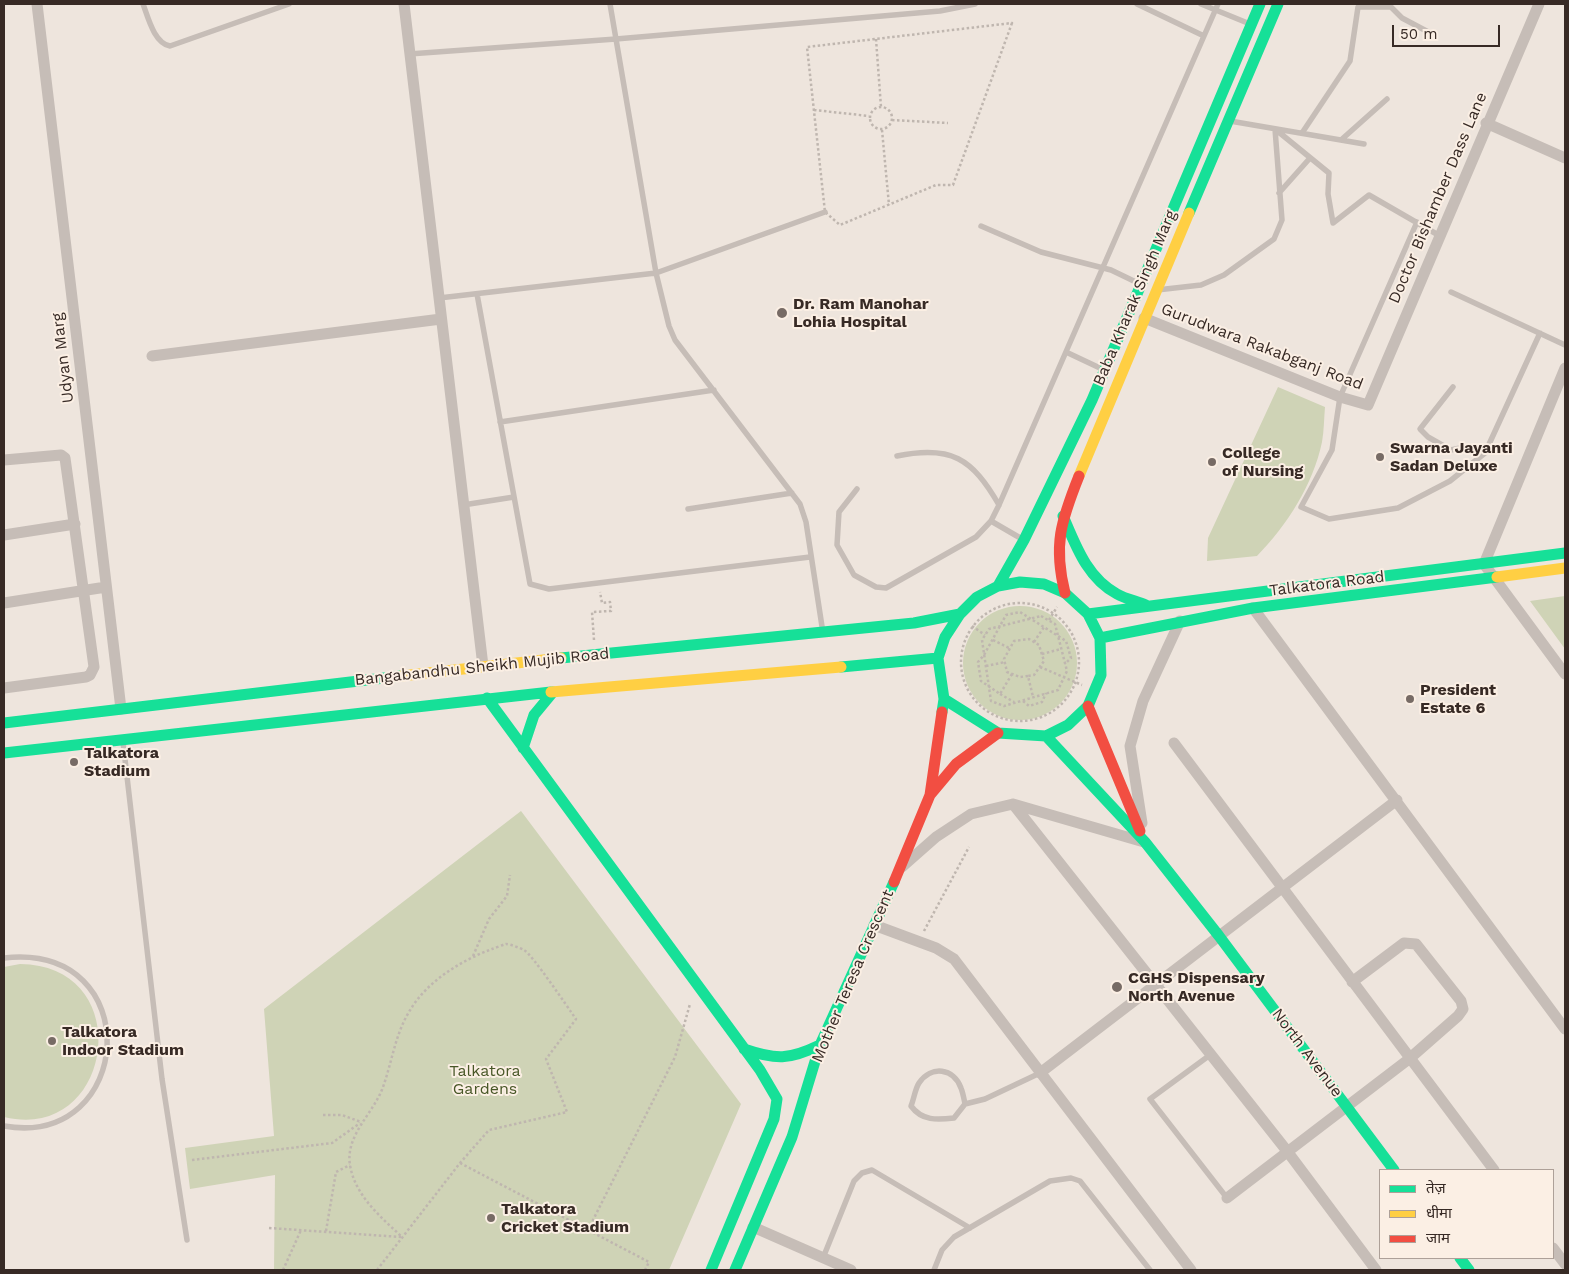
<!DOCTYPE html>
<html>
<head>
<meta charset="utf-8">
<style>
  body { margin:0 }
  #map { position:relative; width:1569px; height:1274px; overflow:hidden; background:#eee5dd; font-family:"Work Sans","Noto Sans Devanagari",sans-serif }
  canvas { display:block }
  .frame { position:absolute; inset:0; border:5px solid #372a25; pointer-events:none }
  .legend { position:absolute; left:1379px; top:1169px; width:175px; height:90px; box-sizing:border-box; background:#fbefe4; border:1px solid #ada098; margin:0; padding:6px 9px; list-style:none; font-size:15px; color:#372a25 }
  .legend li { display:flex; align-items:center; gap:10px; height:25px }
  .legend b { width:25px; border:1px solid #ada098 }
  .scale { position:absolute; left:1392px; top:25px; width:108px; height:22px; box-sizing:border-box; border:2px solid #372a25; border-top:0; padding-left:6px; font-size:15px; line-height:18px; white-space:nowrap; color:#372a25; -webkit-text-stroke:4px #fbefe4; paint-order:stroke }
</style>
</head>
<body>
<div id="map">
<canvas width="1569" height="1274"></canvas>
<div class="frame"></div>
<ul class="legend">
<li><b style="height:6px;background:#16e098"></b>तेज़</li>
<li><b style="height:6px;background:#ffcf43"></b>धीमा</li>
<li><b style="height:6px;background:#f24e42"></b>जाम</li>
</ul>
<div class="scale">50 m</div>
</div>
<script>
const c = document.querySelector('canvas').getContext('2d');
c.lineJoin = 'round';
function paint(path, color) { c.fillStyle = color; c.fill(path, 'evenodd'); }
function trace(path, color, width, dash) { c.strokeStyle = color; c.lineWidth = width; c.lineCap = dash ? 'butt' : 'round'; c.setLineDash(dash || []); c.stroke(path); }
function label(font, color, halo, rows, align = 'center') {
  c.font = font + ' "Work Sans",sans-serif'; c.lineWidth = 4; c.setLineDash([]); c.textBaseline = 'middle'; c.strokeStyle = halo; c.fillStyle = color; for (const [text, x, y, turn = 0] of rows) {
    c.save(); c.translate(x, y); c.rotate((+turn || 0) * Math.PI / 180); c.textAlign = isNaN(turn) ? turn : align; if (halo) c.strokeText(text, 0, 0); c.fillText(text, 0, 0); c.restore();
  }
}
const green = new Path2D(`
  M1278,387l47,20c-1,11 -1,24 -3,35 -9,43 -35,83 -65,114l-50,5 1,-23z
  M1565,596v53l-35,-48z
  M963 663a57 57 0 1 1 114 0a57 57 0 1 1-114 0Z
  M521,811l220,293 -72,166h-395l1,-95 -85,14 -5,-41 89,-12 -10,-127z
  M20,964c119,1 94,180 -16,153v-150z`);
const path = new Path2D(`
  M1012,23l-59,162h-17l-96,40 -15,-13 -18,-165z
  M876,39l5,68
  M870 118a11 11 0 1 1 22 0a11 11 0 1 1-22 0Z
  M814,110l55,6
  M892,120l56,3
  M882,130l7,75
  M961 662a59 59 0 1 1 118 0a59 59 0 1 1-118 0Z
  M1041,616l14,8 12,47 -9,19 -54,16 -13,-5 -9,-61 7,-11z
  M1049,620l8,-13
  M972,626l13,9
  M594,640l-2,-28 19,-1 -1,-9 -8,1 -2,-11
  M993,640l16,8
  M1034,642l10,-15
  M1042,654l19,-5
  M986,666l19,-4
  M1040,667l42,18
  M1012,674l-12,20 -19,-13 -3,-19 6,-7 22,-40 14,-3 46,29 5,17 -6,6
  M1028,676l-8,1 -13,-5 -3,-13 10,-18 15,-2 10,6 5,16 -10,14 -6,1 5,21
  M1000,694l14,8
  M1023,701l6,5 13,-4 4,-9
  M924,931l45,-84
  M473,956l16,-37 18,-23 3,-21
  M323,1115h19l19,7
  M192,1160l140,-17 28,-20
  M460,1163l189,99 -4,8
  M269,1228l132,9
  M588,1230l87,-173 15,-53
  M326,1231l10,-59 14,-7
  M283,1270l18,-40
  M377,1270l83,-107 29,-33 78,-18 -21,-53 30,-40c-8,-11 -44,-65 -52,-69 -4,-2 -14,-6 -18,-6 -4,1 -10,4 -14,5 -32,12 -66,33 -83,63 -14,23 -17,50 -26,75 -9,26 -38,48 -33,78 5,31 31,52 52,72`);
const lane = new Path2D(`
  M143,4c5,13 11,39 27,42l119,-42
  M610,4l46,269 13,53 6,14 125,164 6,18 17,111
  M1137,4l67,32 14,-32
  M1201,4l49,20
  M409,54l207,-15 324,-28 35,-7
  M1230,121l134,23
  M1275,129l54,44 -1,21 5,29 36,-28 71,41
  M1302,133l48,-72 8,-54h33l11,11 32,17
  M1341,140l46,-41
  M1279,193l31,-35
  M1417,222l-77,175 -8,53 -31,57 28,12 69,-11 52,-27 35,-28 55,-120
  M981,226l60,26 70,18 29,14
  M1157,290l44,-5 23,-10 50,-36 8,-19 -7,-91
  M1451,292l114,53
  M477,294l53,290 19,5 261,-32
  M439,298l217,-25 169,-61
  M1066,352l36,17
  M1453,387l-33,42 8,8 23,13 18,-4 16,7
  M500,422l214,-32
  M897,456c54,-11 75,2 102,49
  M857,489l-18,23 -2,33 17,30 22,12 10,1 90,-51 15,-16 8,-16 205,-469
  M463,505l51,-8
  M688,509l104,-16
  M991,521l31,18
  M123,742l39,337 25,161
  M4,958c144,-16 131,191 0,168
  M1210,1055l-60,44 77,99
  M965,1104c-1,-5 -2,-11 -4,-16 -7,-20 -30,-23 -42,-5 -4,6 -5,16 -8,23 11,15 26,14 43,12l11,-14 20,-5 55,-26
  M823,1258l31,-77 8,-8 10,-3 98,58
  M934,1270l8,-20 12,-13 96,-56 21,-3 9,3 70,89`);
const street = new Path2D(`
  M37,4l84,705
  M404,4l79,662
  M1486,123l79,35
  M1144,318l196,79 28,8 171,-401
  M152,356l289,-37
  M1565,368l-81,196 81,110
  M4,460l57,-5 4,3 29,209 -4,8 -4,2 -82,11
  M4,535l71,-11
  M4,603l102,-16
  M1253,608l312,421
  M1174,743l320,427
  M1013,804l274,347 89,119
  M1142,823l-12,-77 13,-45 37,-80
  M902,867l34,-30 35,-23 42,-10 131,38
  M874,925l62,23 18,11 237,311
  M1040,1073l357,-273
  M1227,1198l182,-139 49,-43 5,-7 -2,-8 -45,-57 -12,-1 -52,39
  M753,1227l98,43
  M1553,1248l12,16`);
const fast = new Path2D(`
  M1189,213l89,-209
  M1063,516c13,30 24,62 54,78 9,5 19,7 29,11
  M998,586l26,-46 68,-140 168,-396
  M1088,614l477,-61
  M1100,638l153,-30 244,-31
  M561,658l353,-35 46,-9
  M841,667l97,-9
  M487,698l273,372 17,29 -3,20 -63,151
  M942,712l2,-13 -6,-41 7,-21 15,-23 17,-17 21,-11 22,-4 24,2 21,9 23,21 12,24 1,37 -13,31 -20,19 -22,11 -48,-3 -54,-34
  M4,723l397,-47
  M1046,736l99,106 74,94 175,234
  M523,748l11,-33 19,-23
  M4,753l547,-61
  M744,1049c32,11 45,11 76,-4
  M1460,1258l9,12
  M735,1270l57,-133 28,-92 74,-163`);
const slow = new Path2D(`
  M1079,476l110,-263
  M1497,577l68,-9
  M401,676l160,-18
  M551,692l290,-25`);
const jam = new Path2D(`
  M1065,593c-12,-48 -4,-72 14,-117
  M1088,706l52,125
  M930,795l26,-31 42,-31
  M894,882l36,-87 12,-83`);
const markers = [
  [782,313,6,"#776b65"],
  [1380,457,5,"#776b65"],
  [1212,462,5,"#776b65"],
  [1410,699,5,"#776b65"],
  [74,762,5,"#776b65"],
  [1117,987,6,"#776b65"],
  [52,1041,5,"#776b65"],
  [491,1218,5,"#776b65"]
];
const streetNames = [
  ["Doctor Bishamber Dass Lane",1438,198,-67],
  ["Baba Kharak Singh Marg",1135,298,-67],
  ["Gurudwara Rakabganj Road",1262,347,21],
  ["Udyan Marg",63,358,-97],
  ["Talkatora Road",1327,584,-7],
  ["Bangabandhu Sheikh Mujib Road",482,667,-6],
  ["Mother Teresa Crescent",853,976,-67],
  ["North Avenue",1307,1053,53]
];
const poiNames = [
  ["Dr. Ram Manohar",793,304],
  ["Lohia Hospital",793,322],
  ["Swarna Jayanti",1390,448],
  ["Sadan Deluxe",1390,466],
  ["College",1222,453],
  ["of Nursing",1222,471],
  ["President",1420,690],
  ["Estate 6",1420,708],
  ["Talkatora",84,753],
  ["Stadium",84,771],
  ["CGHS Dispensary",1128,978],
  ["North Avenue",1128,996],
  ["Talkatora",62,1032],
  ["Indoor Stadium",62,1050],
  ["Talkatora",501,1209],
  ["Cricket Stadium",501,1227]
];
const parkNames = [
  ["Talkatora",485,1071],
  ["Gardens",485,1089]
];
paint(green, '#cfd3b6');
trace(path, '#bfb6af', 2.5, [2.5, 2.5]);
trace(lane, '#c6bdb7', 5.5);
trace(street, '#c6bdb7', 11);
trace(fast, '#16e098', 11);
trace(slow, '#ffcf43', 11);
trace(jam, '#f24e42', 11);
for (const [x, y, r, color] of markers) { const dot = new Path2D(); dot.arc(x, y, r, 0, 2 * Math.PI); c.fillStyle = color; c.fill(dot); trace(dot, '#fbefe4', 2); }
label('16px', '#372a25', '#fbefe4', streetNames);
label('bold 16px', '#372a25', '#fbefe4', poiNames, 'left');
label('16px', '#485727', '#fbefe4', parkNames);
</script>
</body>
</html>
